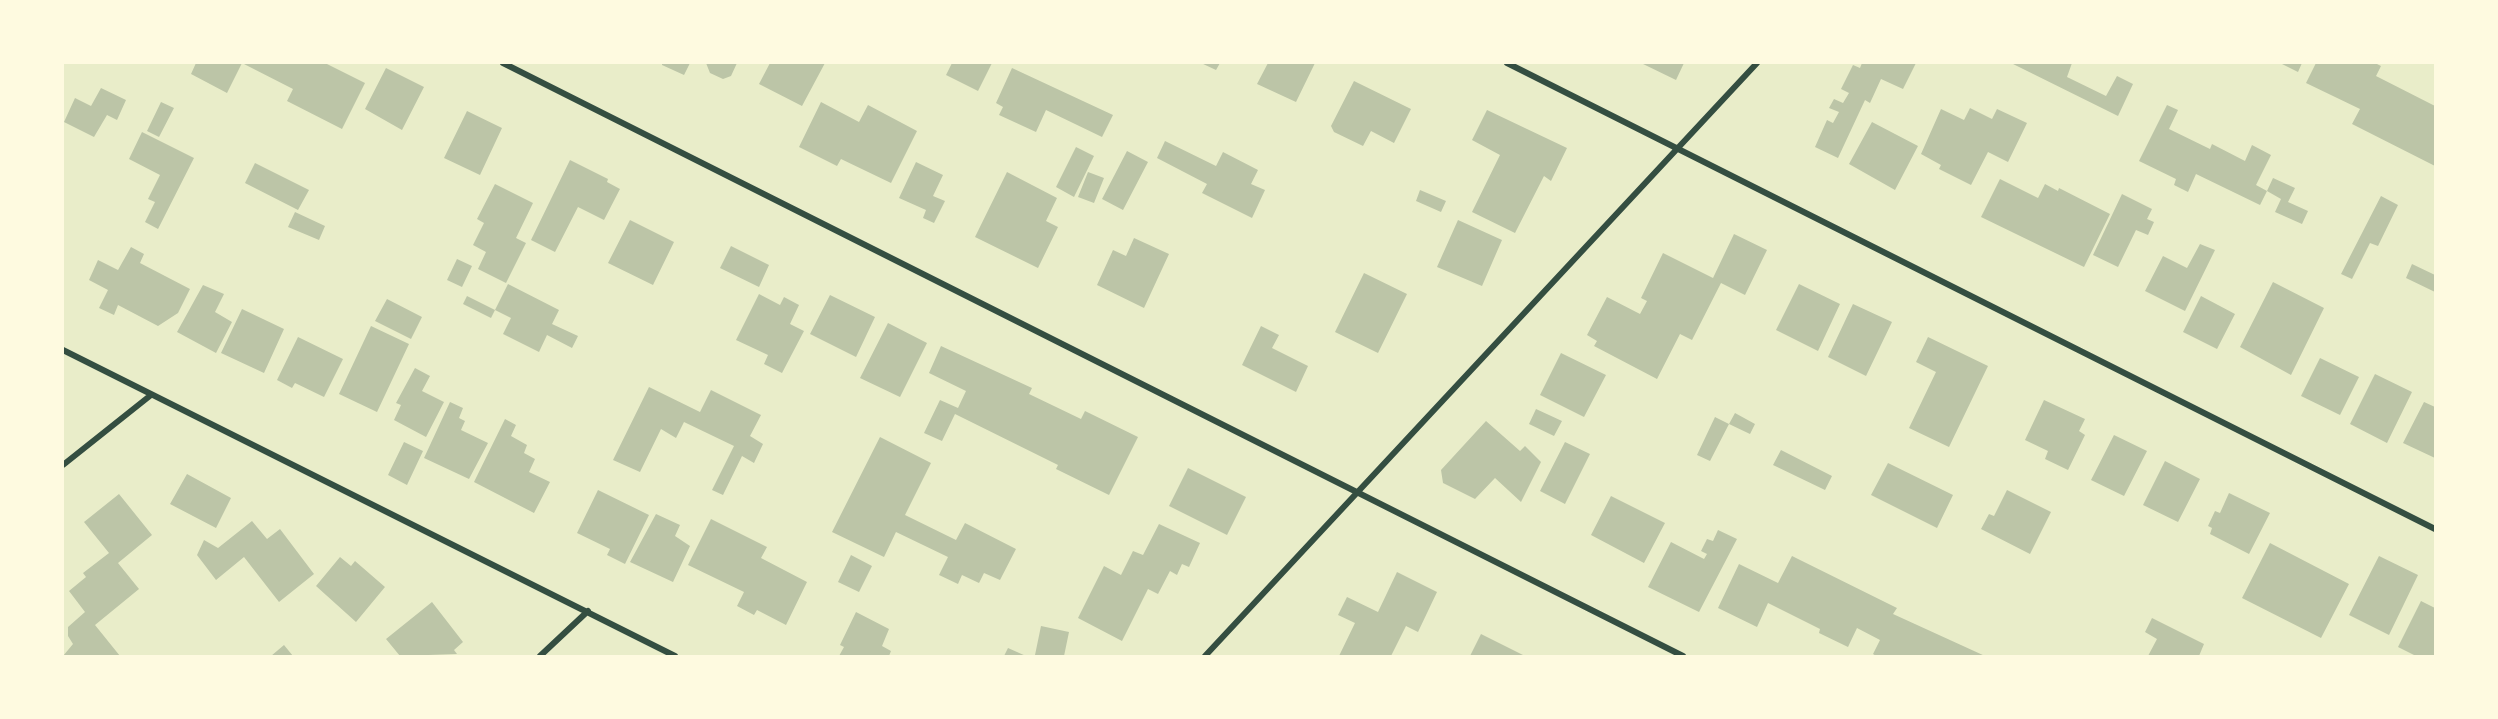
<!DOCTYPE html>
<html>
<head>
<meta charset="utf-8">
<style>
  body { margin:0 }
  #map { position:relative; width:2498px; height:719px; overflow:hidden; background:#e9edc9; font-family:Overpass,sans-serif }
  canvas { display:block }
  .frame { position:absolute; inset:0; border:64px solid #fefae0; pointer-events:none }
</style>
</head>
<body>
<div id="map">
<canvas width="2498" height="719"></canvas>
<div class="frame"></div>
</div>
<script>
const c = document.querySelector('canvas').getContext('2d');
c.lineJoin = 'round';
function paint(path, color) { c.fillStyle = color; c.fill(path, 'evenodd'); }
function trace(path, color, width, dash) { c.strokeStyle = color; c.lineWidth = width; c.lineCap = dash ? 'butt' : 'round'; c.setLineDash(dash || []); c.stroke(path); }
const building = new Path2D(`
  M196,63h129l40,20 -23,46 -55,-28 6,-12 -51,-26 -15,30 -36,-19z
  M662,63h28l-6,12 -22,-10z
  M706,63h31l-6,13 -8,3 -13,-6z
  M770,63h55l-23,43 -43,-22z
  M952,63h40l-14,28 -32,-16z
  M1201,63h19l-4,7z
  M1268,63h47l-19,39 -39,-18z
  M1641,63h43l-8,17z
  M1862,63h54l-13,26 -22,-10 -11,24 -5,-3 -27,58 -23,-11 12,-27 6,3 6,-11 -10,-4 5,-9 9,4 6,-10 -8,-4 12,-24 7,3z
  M2011,63h61l-5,14 39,19 11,-20 16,8 -15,32z
  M2280,63h22l-4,9z
  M2316,63h59l6,3 -5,10 59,30v60l-83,-42 8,-15 -54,-26z
  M386,68l38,19 -22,43 -37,-21z
  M1012,68l101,47 -11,22 -56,-27 -10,22 -37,-17 4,-8 -7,-4z
  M1354,81l57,28 -17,34 -23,-12 -8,15 -29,-14 -3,-6z
  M101,88l25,12 -9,20 -10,-5 -13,22 -30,-15 11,-24 16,8z
  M161,102l13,6 -15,29 -12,-6z
  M821,102l38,20 9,-17 49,26 -26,52 -50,-24 -4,7 -38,-19z
  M2167,105l11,5 -9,19 41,20 2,-5 33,17 7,-16 19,10 -15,30 11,6 -7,14 -64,-31 -8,18 -14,-7 2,-6 -37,-18z
  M1970,108l22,11 5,-10 30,14 -19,39 -20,-10 -17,33 -32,-16 2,-4 -20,-11 20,-45 23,11z
  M1487,110l80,38 -16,33 -7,-5 -29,57 -43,-21 28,-57 -28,-15z
  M467,111l35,17 -22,47 -36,-17z
  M1872,122l46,24 -23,44 -46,-26z
  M142,132l52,26 -36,71 -13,-7 10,-20 -7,-3 12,-24 -31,-16z
  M1165,141l51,25 7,-14 35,18 -7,14 14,6 -13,28 -50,-25 5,-9 -50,-26z
  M1076,147l18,9 -20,41 -18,-10z
  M1127,151l21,11 -25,48 -21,-11z
  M570,160l38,19 -1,3 13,7 -16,31 -26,-13 -23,45 -24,-12z
  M916,162l27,13 -10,21 12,5 -11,22 -11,-5 3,-8 -27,-12z
  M255,163l54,27 -11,20 -53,-27z
  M1007,172l50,26 -11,23 12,6 -20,41 -63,-31z
  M1088,172l16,6 -10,25 -16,-6z
  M2273,178l22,10 -7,14 20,9 -6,13 -27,-12 6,-13 -14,-8z
  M2000,179l38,19 7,-14 13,7 1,-3 51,26 -26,53 -103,-50z
  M495,184l38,19 -17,35 10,5 -20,40 -28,-14 8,-17 -13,-7 11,-22 -7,-4z
  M1420,190l26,11 -5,11 -25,-11z
  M2122,194l30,15 -5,10 7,3 -6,13 -12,-5 -18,37 -25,-12z
  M2381,196l17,9 -20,41 -8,-3 -18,36 -11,-5z
  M295,212l30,14 -6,14 -31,-13z
  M630,220l44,22 -21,43 -45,-22z
  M1458,220l44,20 -20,46 -45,-19z
  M1734,234l33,16 -22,45 -24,-12 -29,57 -12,-6 -23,45 -63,-33 3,-5 -10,-6 20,-38 33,17 7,-13 -6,-3 22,-45 50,25z
  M1134,238l35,16 -25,54 -47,-23 16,-35 13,6z
  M2200,244l15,6 -30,61 -40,-20 18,-35 24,12z
  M731,246l38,19 -10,22 -39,-19z
  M131,247l13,7 -4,9 50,26 -12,24 -20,13 -40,-21 -4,10 -15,-7 9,-18 -19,-10 9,-20 20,10z
  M457,259l15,7 -10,21 -15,-7z
  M2412,264l23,11v17l-29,-14z
  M1364,273l43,21 -29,59 -43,-21z
  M2273,282l51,26 -33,67 -51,-28z
  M508,284l51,26 -7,14 26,12 -6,12 -25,-13 -8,17 -36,-18 8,-16 -16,-8z
  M1799,284l41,20 -22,47 -42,-21z
  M203,285l21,9 -9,18 17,10 -16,31 -39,-21z
  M759,294l21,11 4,-8 15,8 -9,19 14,7 -22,42 -18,-9 4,-9 -32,-15z
  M830,295l45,22 -19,40 -46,-23z
  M467,296l28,14 -4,8 -28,-14z
  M2201,296l34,18 -18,35 -34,-17z
  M387,299l35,18 -11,22 -36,-18z
  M1853,304l39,18 -26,54 -38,-19z
  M242,309l42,20 -20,44 -43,-20z
  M888,323l39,20 -27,54 -40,-19z
  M371,326l38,18 -32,68 -38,-18z
  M1261,326l18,9 -7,13 36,18 -12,26 -54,-27z
  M298,337l45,22 -19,38 -29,-14 -3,5 -15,-8z
  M1928,337l60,29 -39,81 -40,-19 27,-56 -20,-10z
  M941,346l91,42 -3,6 52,25 4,-8 53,26 -29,58 -53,-26 2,-4 -103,-51 -13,27 -18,-8 16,-33 18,8 8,-17 -37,-18z
  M1561,353l45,22 -22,42 -44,-22z
  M2320,358l39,19 -19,38 -39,-19z
  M415,368l15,8 -8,15 22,11 -18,35 -32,-17 7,-15 -5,-2z
  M2375,374l37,18 -25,51 -37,-19z
  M649,387l51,25 11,-22 50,25 -11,21 13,8 -9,19 -12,-7 -19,39 -11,-5 22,-44 -50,-24 -8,16 -15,-9 -21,43 -27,-12z
  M2044,400l41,19 -6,12 6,4 -17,35 -23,-11 3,-8 -23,-11z
  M450,402l13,6 -4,10 6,3 -4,9 27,13 -19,36 -45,-21z
  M2424,402l11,5v51l-32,-15z
  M1536,409l26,12 -8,15 -25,-12z
  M1735,413l20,11 -5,10 -21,-10z
  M1715,417l14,7 -19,37 -13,-6z
  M505,419l11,6 -5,11 16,9 -3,8 11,6 -6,13 21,10 -16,31 -60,-31z
  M1486,421l34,30 5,-5 16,16 -20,40 -26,-24 -20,21 -32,-16 -2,-13z
  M2114,435l33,16 -23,45 -33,-16z
  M880,437l51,26 -26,52 51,25 9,-17 51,26 -16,31 -16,-7 -5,10 -17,-8 -4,9 -19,-9 9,-18 -52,-25 -12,25 -52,-25z
  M404,442l19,9 -16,34 -19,-10z
  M1565,442l25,12 -25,50 -25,-13z
  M1781,450l51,26 -7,14 -52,-25z
  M2165,461l35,18 -22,43 -35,-17z
  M1888,463l65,32 -16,33 -66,-33z
  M1188,468l58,29 -19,38 -58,-29z
  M187,474l44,24 -15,30 -46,-24z
  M598,490l51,25 -24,49 -18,-9 3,-6 -33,-16z
  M2007,490l44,22 -21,42 -49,-25 8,-15 5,2z
  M2229,493l41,20 -21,41 -39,-20 2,-6 -4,-2 7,-15 5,2z
  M119,494l33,41 -34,28 21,26 -44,36 25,31h-57l10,-12 -5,-8v-9l17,-15 -16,-21 17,-14 -3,-4 26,-20 -25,-31z
  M1611,496l54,27 -21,40 -53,-28z
  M656,514l24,11 -5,11 15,10 -17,36 -43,-20z
  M711,519l56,28 -6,11 46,24 -21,43 -29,-15 -3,5 -17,-9 7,-14 -56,-27z
  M252,521l15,18 13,-10 34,45 -35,28 -35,-45 -28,23 -19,-25 7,-15 14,8z
  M1159,524l41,19 -11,24 -7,-3 -5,11 -7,-4 -12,23 -10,-5 -26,52 -44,-23 26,-52 17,9 12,-24 10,4z
  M1718,530l19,9 -38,73 -51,-25 23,-45 33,17 3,-5 -6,-3 6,-12 6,2z
  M2270,543l79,41 -28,54 -79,-40z
  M851,555l21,11 -13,26 -21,-10z
  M1792,556l105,52 -4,6 92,42h-109l-3,-2 7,-14 -23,-12 -9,19 -29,-14 1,-4 -52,-26 -11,24 -39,-19 21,-44 39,19z
  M2379,556l39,19 -29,60 -40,-20z
  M340,557l11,9 4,-5 30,26 -29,35 -40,-36z
  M1397,572l40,20 -19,40 -12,-6 -15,30h-52l16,-33 -17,-8 9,-18 31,15z
  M2421,601l14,7v48h-19l-18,-9z
  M432,602l31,40 -9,8 3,4 -57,2 -14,-17z
  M856,612l33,17 -7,17 9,5 -2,5h-50l5,-9 -4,-2z
  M2152,618l52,26 -5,12h-51l9,-17 -12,-7z
  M1041,626l28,6 -5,24 -29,-1z
  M1481,634l44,22h-55z
  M284,645l9,11h-22z
  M1008,648l18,8h-22z`);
const minor = new Path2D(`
  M503,63l1180,593
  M1507,63l928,466
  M63,350l612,306
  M63,465l88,-70
  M540,656l48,-45
  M1205,656l552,-593`);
paint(building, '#bcc5a7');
trace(minor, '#344e41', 6);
</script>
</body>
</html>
